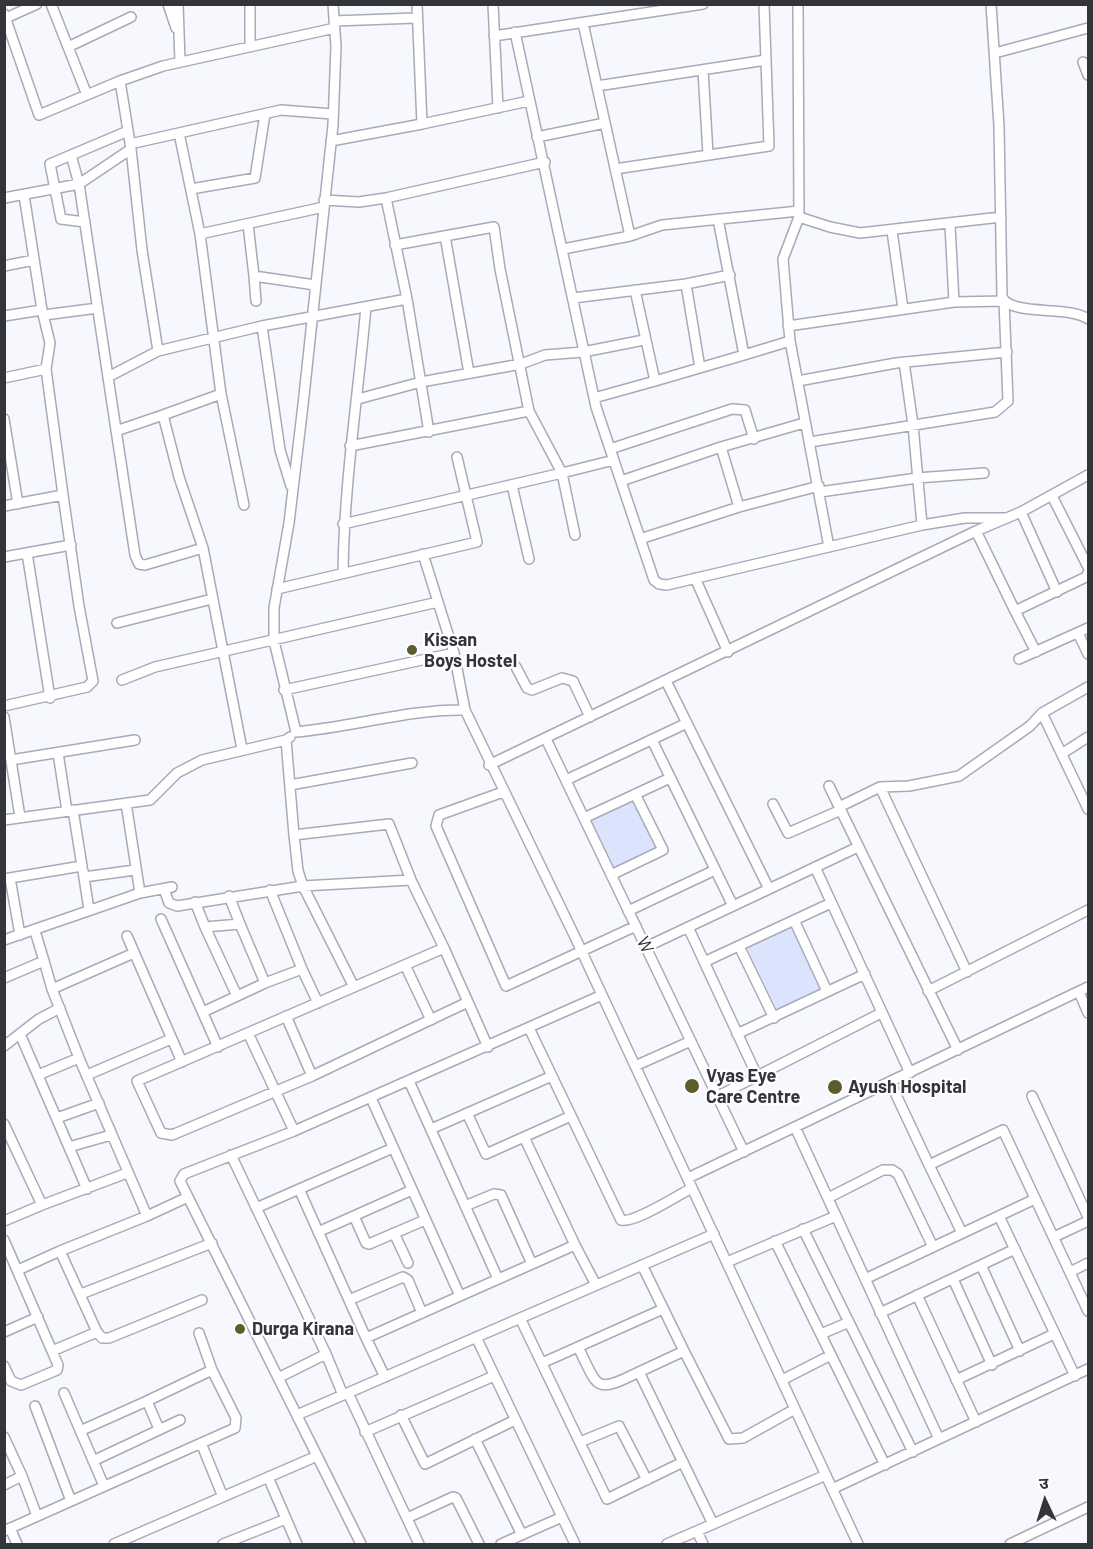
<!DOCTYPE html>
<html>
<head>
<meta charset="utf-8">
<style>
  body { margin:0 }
  #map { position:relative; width:1093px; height:1549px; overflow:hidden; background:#f6f8fd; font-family:Barlow,"Noto Sans Devanagari",sans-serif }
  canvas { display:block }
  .frame { position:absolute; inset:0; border:6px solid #34353a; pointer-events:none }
  .north { position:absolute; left:1015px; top:1471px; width:60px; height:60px; -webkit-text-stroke:4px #fff; paint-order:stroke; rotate:356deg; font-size:16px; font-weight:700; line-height:24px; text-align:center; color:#34353a }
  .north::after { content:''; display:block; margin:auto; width:21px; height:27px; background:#34353a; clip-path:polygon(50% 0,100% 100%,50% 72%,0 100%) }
</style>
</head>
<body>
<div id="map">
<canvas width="1093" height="1549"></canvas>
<div class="frame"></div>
<div class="north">उ</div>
</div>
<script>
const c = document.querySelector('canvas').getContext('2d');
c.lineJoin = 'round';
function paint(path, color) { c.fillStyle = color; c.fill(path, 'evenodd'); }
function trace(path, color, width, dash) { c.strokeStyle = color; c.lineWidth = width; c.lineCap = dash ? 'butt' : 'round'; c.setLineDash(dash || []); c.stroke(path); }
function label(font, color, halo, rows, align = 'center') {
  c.font = font + ' Barlow,sans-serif'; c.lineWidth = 4.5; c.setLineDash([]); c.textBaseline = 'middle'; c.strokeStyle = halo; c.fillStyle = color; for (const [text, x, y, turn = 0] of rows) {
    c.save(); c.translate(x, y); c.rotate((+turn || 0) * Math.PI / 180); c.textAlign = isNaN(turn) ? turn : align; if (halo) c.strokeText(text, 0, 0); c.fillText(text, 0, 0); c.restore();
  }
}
const green = new Path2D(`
  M633,799l23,50 -43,20 -23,-50z
  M792,926l31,65 -45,21 -31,-64z`);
const minor = new Path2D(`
  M51,4l36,91
  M168,4l8,24
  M178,4l2,58
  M250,4v43
  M333,4l3,42 -3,79 -30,280 -14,118 -15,85v33l22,91c57,-5 113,-23 169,-22l110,227 283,607
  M417,4l5,120 107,-23
  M493,4l5,104
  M798,4l1,213 -16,42 7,82 39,206
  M991,4l8,122 3,171c10,20 67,8 86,22
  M4,14l35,101 81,-34
  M6,18l31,-14
  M334,21l82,-3
  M515,32l81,375 58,173 5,4 8,1 255,-60 43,-7h39
  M494,36l209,-32
  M68,47l63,-30
  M995,53l93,-25
  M1083,62l5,13
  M703,70l5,84
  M597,86l169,-26
  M537,137l68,-14
  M331,141l91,-17
  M130,144l151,-34 52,4
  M131,149l11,101 16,101
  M71,155l8,29 29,193 50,-26 104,-25 145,-27 -21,-101
  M615,169l154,-23 -5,-142
  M191,189l64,-11 10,-64
  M4,198l75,-14 52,-35 -11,-68 43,-15 172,-38
  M324,200l35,2 27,-4 159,-36
  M799,217l31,10 30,6 141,-16
  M718,219l26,136 46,-14
  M85,222l-24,-3 -11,-55 78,-33
  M248,224l6,52 61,9
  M950,225l4,77
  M892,231l11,78
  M200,234l124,-27
  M445,236l24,137
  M630,236l32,-11 137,-14
  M563,249l67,-13 -47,-213
  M4,266l30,-6
  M254,276l2,25
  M686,284l14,84
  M573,298l113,-14 44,-9
  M407,299l22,133
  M44,315l54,-7
  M4,316l38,-6 -18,-115
  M262,326l18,124 11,36
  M788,326l166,-24 50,-1 4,100 -13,11 -185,30
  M904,362l9,63 9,100
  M108,377l27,178 4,9 6,1 58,-17 -24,-71 -16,-62 58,-21 -21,-160 -21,-101
  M4,378l42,-9
  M655,381l89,-26
  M798,381l98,-18 111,-11
  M221,394l23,111
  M594,398l61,-17 -20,-91
  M358,399l63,-17 100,-18 24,-9 38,-3 61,-12
  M4,419l14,85
  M116,431l47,-16
  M350,446l179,-35 -29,-142 -6,-42 -99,18
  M610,449l122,-40 13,1 9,29
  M621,481l100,-34
  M512,485l17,74
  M820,492l97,-14 67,-5
  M1052,496l36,71
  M4,506l59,-11
  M739,507l-18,-60 83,-24
  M1021,512l36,80
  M343,524l219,-51 -33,-62
  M976,531l39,80
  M575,535l-13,-62 52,-13
  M640,539l99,-32 80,-21
  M203,548l39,201
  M27,553l23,145
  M423,554l15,48
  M4,557l67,-12
  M343,573c1,-89 15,-177 23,-266
  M695,578l33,74
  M277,589l200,-47 -20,-85
  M117,623l95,-24
  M1078,633l10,21
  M1036,652l-21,-41 71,-34 2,-4
  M1019,659l69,-31
  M516,667l11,21 5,2 30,-12 11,3 17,36
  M122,680l33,-13 283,-65 16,51
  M666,681l103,208
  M1088,687l-46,26 46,96
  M284,690l170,-37 11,57
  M4,706l83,-19 6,-6 -14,-75 -16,-111 -17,-126 4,-26 -8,-33
  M4,717l16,100
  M290,737l-4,3 8,95
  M546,739l198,413
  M652,740l81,166
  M58,753l9,58
  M1063,753l25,-16
  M11,760l124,-20
  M489,765l487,-234 45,-19 67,-37
  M566,780l121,-57
  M290,785l122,-22
  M829,786l129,264
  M880,787l87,185
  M503,792l-64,23 -3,11 70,160 130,-60
  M126,803l14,90
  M773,804l15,29 53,-23
  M839,807l41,-20 29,-1 50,-10 71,-50 12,-13
  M584,818l86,-40
  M4,820l146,-20 27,-27 25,-13 84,-20
  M815,867l95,206
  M83,871l6,39
  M611,875l52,-25 -28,-56
  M84,877l51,-7
  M10,878l10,57
  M4,879l78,-13 -9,-56
  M164,889l5,14 8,3 126,-20 108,-6
  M270,890l32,79
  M229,896l11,28
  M195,902l10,25 35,-3 25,59 37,-14 16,34
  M628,911l87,-41
  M161,919l57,128
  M794,920l33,71
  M205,927l32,69
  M688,927l70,151
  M35,931l9,30
  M127,936l55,126
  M4,940l136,-47 32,-6
  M739,946l35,72
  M646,947l212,-100
  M704,962l127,-59
  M405,965l26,55
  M4,978l40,-17 8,28 27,69 68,158 41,-19
  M354,987l-51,-101 -5,-15 -4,-36 95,-11 22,56 33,68
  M52,989l82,-36
  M928,991l160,-81
  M1079,992l9,21
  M203,1012l62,-29
  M286,1016l26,60 156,-74
  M529,1028l92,192c13,4 57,-25 71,-32
  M248,1033l46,98
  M20,1034l67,155
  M737,1034l128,-60
  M4,1046l35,-27 21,-11
  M635,1066l56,-25
  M38,1075l41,-17
  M87,1075l84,-36
  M312,1076l-140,59 -11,-2 -24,-52 307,-133 44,99
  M409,1081l89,198
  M890,1082l39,83 74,-35 85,181
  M718,1096l163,-83
  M1032,1096l56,121
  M371,1098l89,198 115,-51 21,40
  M467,1113l19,41 85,-38
  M57,1118l42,-15
  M4,1124l38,81 85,-32
  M795,1127l144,312
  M431,1129l121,-53
  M524,1137l51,108
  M69,1147l42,-12
  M231,1155l95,199 -48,24
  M929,1165l33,68
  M688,1178l400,-191
  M299,1189l67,149
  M828,1198l55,-28h9l6,4 35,73
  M465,1206l29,-12 7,1 31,69
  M256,1208l137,-60
  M354,1216l12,27 3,1 56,-24
  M999,1216l76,160
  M4,1221l38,-16
  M803,1229l110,223
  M318,1232l94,-42
  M394,1233l14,30
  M1054,1237l34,-16
  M4,1240l48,111 45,-19 -37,-81 87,-35
  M775,1241l110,224
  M727,1262l109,-46
  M642,1265l42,86 -45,21 74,152
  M981,1265l39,86
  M18,1270l42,-19
  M1070,1272l18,-9
  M865,1279l170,-80
  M953,1279l39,86
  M81,1294l131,-51
  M917,1295l59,127
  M349,1300l54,-23 5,3 14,33
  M880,1313l135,-64
  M520,1318l87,181 76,-37
  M4,1332l34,-15
  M97,1332l5,6h7l93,-38
  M821,1334l26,-11
  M476,1337l99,207
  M578,1347c21,42 16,47 61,25
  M684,1351l45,88 14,-1 52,-29
  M326,1354l17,41
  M542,1363l121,-54
  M4,1366l7,15 10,4 36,-15 1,-5 -6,-14
  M385,1377l-19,-39 94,-42
  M782,1380l49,-25
  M956,1380l98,-46
  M64,1393l40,93
  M348,1393l71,151
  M147,1401l65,-31
  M35,1406l36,95
  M297,1415l417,-181
  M401,1415l24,49 90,-44
  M80,1431l67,-30 12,28
  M365,1432l129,-56
  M4,1437l18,39 -18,9
  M475,1439l47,96
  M580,1442l39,-16 28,54
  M201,1443l22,54
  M93,1461l87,-41
  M22,1476l15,40
  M268,1477l29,67
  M832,1489l256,-120
  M407,1518l46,-21 3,1 23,46
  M10,1528l7,16
  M4,1531l231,-103 1,-10 -24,-48 -13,-37
  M697,1531l6,13
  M114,1544l203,-88
  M223,1544l63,-25
  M361,1544l-181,-363 4,-7 110,-43 308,-136
  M501,1544l61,-27
  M667,1544l159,-69
  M1010,1544l78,-37`);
const markers = [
  [412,650,6,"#5c5d2a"],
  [692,1086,8,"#5c5d2a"],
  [835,1087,8,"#5c5d2a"],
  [240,1329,6,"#5c5d2a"]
];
const poiNames = [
  ["Kissan",424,640],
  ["Boys Hostel",424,661],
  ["Vyas Eye",706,1076],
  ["Care Centre",706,1097],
  ["Ayush Hospital",848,1087],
  ["Durga Kirana",252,1329]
];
const streetNames = [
  ["W",645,945,64]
];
paint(green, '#dce3fd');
trace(minor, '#a8abb7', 12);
trace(minor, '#fff', 9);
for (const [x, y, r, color] of markers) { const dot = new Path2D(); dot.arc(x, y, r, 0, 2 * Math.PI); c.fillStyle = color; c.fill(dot); trace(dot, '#fff', 2); }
label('bold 18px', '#34353a', '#fff', poiNames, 'left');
label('18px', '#34353a', '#fff', streetNames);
</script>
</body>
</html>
